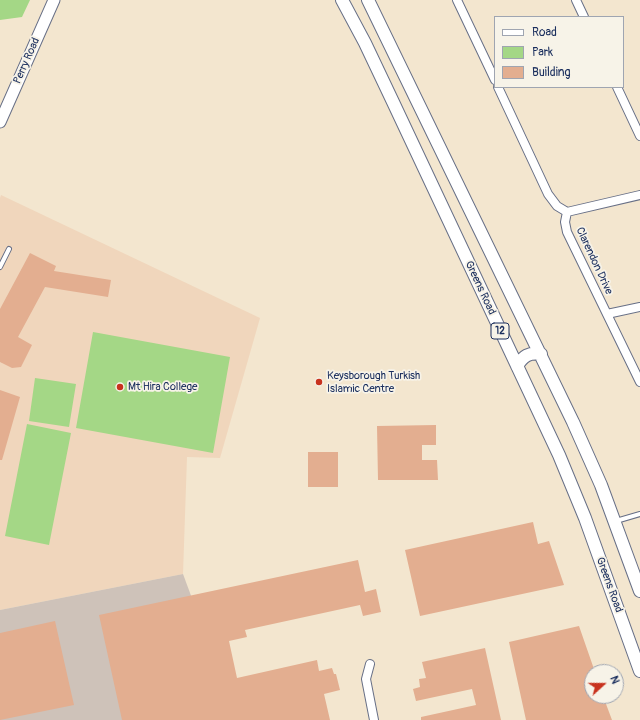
<!DOCTYPE html>
<html>
<head>
<meta charset="utf-8">
<style>
  body { margin:0 }
  #map { position:relative; width:640px; height:720px; overflow:hidden; background:#f3e6cf; font-family:Pangolin,sans-serif }
  canvas { display:block }
  .legend { position:absolute; left:494px; top:16px; width:130px; height:72px; box-sizing:border-box; background:#f7f3e8; border:1px solid #9fa5b1; margin:0; padding:5px 7px; list-style:none; font-size:12px; color:#1b2f5e }
  .legend li { display:flex; align-items:center; gap:8px; height:20px }
  .legend b { width:20px; border:1px solid #9fa5b1 }
  .north { position:absolute; left:584px; top:664px; width:40px; height:40px; box-sizing:border-box; background:#f7f3e8; border:1px solid #9fa5b1; border-radius:50%; rotate:69deg; font-size:11px; font-weight:700; line-height:16px; text-align:center; color:#1b2f5e }
  .north::after { content:''; display:block; margin:auto; width:14px; height:18px; background:#c8321e; clip-path:polygon(50% 0,100% 100%,50% 72%,0 100%) }
</style>
</head>
<body>
<div id="map">
<canvas width="640" height="720"></canvas>
<ul class="legend">
<li><b style="height:5px;background:#fff"></b>Road</li>
<li><b style="height:11px;background:#a4d786"></b>Park</li>
<li><b style="height:11px;background:#e3ae90"></b>Building</li>
</ul>
<div class="north">N</div>
</div>
<script>
const c = document.querySelector('canvas').getContext('2d');
c.lineJoin = 'round';
function paint(path, color) { c.fillStyle = color; c.fill(path, 'evenodd'); }
function trace(path, color, width, dash) { c.strokeStyle = color; c.lineWidth = width; c.lineCap = dash ? 'butt' : 'round'; c.setLineDash(dash || []); c.stroke(path); }
function label(font, color, halo, rows, align = 'center') {
  c.font = font + ' Pangolin,sans-serif'; c.lineWidth = 3.5; c.setLineDash([]); c.textBaseline = 'middle'; c.strokeStyle = halo; c.fillStyle = color; for (const [text, x, y, turn = 0] of rows) {
    c.save(); c.translate(x, y); c.rotate((+turn || 0) * Math.PI / 180); c.textAlign = isNaN(turn) ? turn : align; if (halo) c.strokeText(text, 0, 0); c.fillText(text, 0, 0); c.restore();
  }
}
const built = new Path2D(`
  M1,195l259,123 -40,140 -33,-1 -4,117 -183,36v-412z`);
const industrial = new Path2D(`
  M183,574l54,146h-237v-110z`);
const green = new Path2D(`
  M0,0h30l-8,17 -22,3z
  M93,332l137,25 -17,96 -137,-25z
  M35,378l41,6 -7,43 -40,-6z
  M27,424l44,9 -22,112 -44,-9z`);
const building = new Path2D(`
  M30,253l26,13 -2,5 57,9 -3,17 -63,-10 -27,50 14,8 -11,22 -9,1 -12,-6v-53z
  M0,390l20,7 -18,63h-2z
  M436,425v20h-14v15h15l1,20h-60l-1,-54z
  M308,452h30v35h-30z
  M533,522l5,22 11,-3 15,44 -144,31 -15,-66z
  M358,560l7,32 11,-3 5,23 -18,4 -3,-11 -115,25 2,7 -18,4 8,37 80,-18 2,11 13,-3 2,6h2l4,16 -16,4 6,26h-208l-23,-105z
  M55,621l19,84 -74,15v-87z
  M579,626l16,46h-3v24h11l9,24h-86l-17,-78z
  M485,648l16,72h-80v-3l55,-12 -4,-16 -56,12 -3,-12 7,-2 -1,-8 7,-1 -4,-16z`);
const service = new Path2D(`
  M0,267l9,-18
  M616,521l24,-7`);
const minor = new Path2D(`
  M457,0l38,80
  M576,0l8,17
  M498,87l50,107 9,12 10,6
  M617,87l23,49
  M567,212l-2,10 2,10 73,150
  M567,212l73,-17
  M607,314l33,-7
  M370,664l-4,15 8,41`);
const secondary = new Path2D(`
  M0,122l54,-122`);
const primary = new Path2D(`
  M342,0l23,43 28,59 166,353 26,63 55,153
  M368,0l205,422 28,63 39,106
  M517,366c6,-10 12,-14 24,-12`);
const markers = [
  [319,382,4,"#c8321e"],
  [120,387,4,"#c8321e"]
];
const shields = [
  [500,331,18]
];
const shieldNames = [
  ["12",500,331]
];
const streetNames = [
  ["Perry Road",27,61,-66],
  ["Clarendon Drive",594,261,65],
  ["Greens Road",480,288,65],
  ["Greens Road",609,585,70]
];
const poiNames = [
  ["Keysborough Turkish",327,376],
  ["Islamic Centre",327,389],
  ["Mt Hira College",128,387]
];
paint(built, '#f0d6bc');
paint(industrial, '#cec2b9');
paint(green, '#a4d786');
paint(building, '#e3ae90');
trace(service, '#676f86', 6);
trace(minor, '#676f86', 10);
trace(secondary, '#676f86', 13);
trace(primary, '#676f86', 14);
trace(service, '#fff', 4);
trace(minor, '#fff', 8);
trace(secondary, '#fff', 11);
trace(primary, '#fff', 12);
for (const [x, y, r, color] of markers) { const dot = new Path2D(); dot.arc(x, y, r, 0, 2 * Math.PI); c.fillStyle = color; c.fill(dot); trace(dot, '#f7f3e8', 1.5); }
for (const [x, y, w] of shields) { const box = new Path2D(); box.roundRect(x - w / 2, y - 8, w, 16, 3); c.fillStyle = '#f7f3e8'; c.fill(box); trace(box, '#1b2f5e', 1); }
label('bold 10px', '#1b2f5e', null, shieldNames);
label('11px', '#1b2f5e', '#f7f3e8', streetNames);
label('11px', '#1b2f5e', '#f7f3e8', poiNames, 'left');
</script>
</body>
</html>
